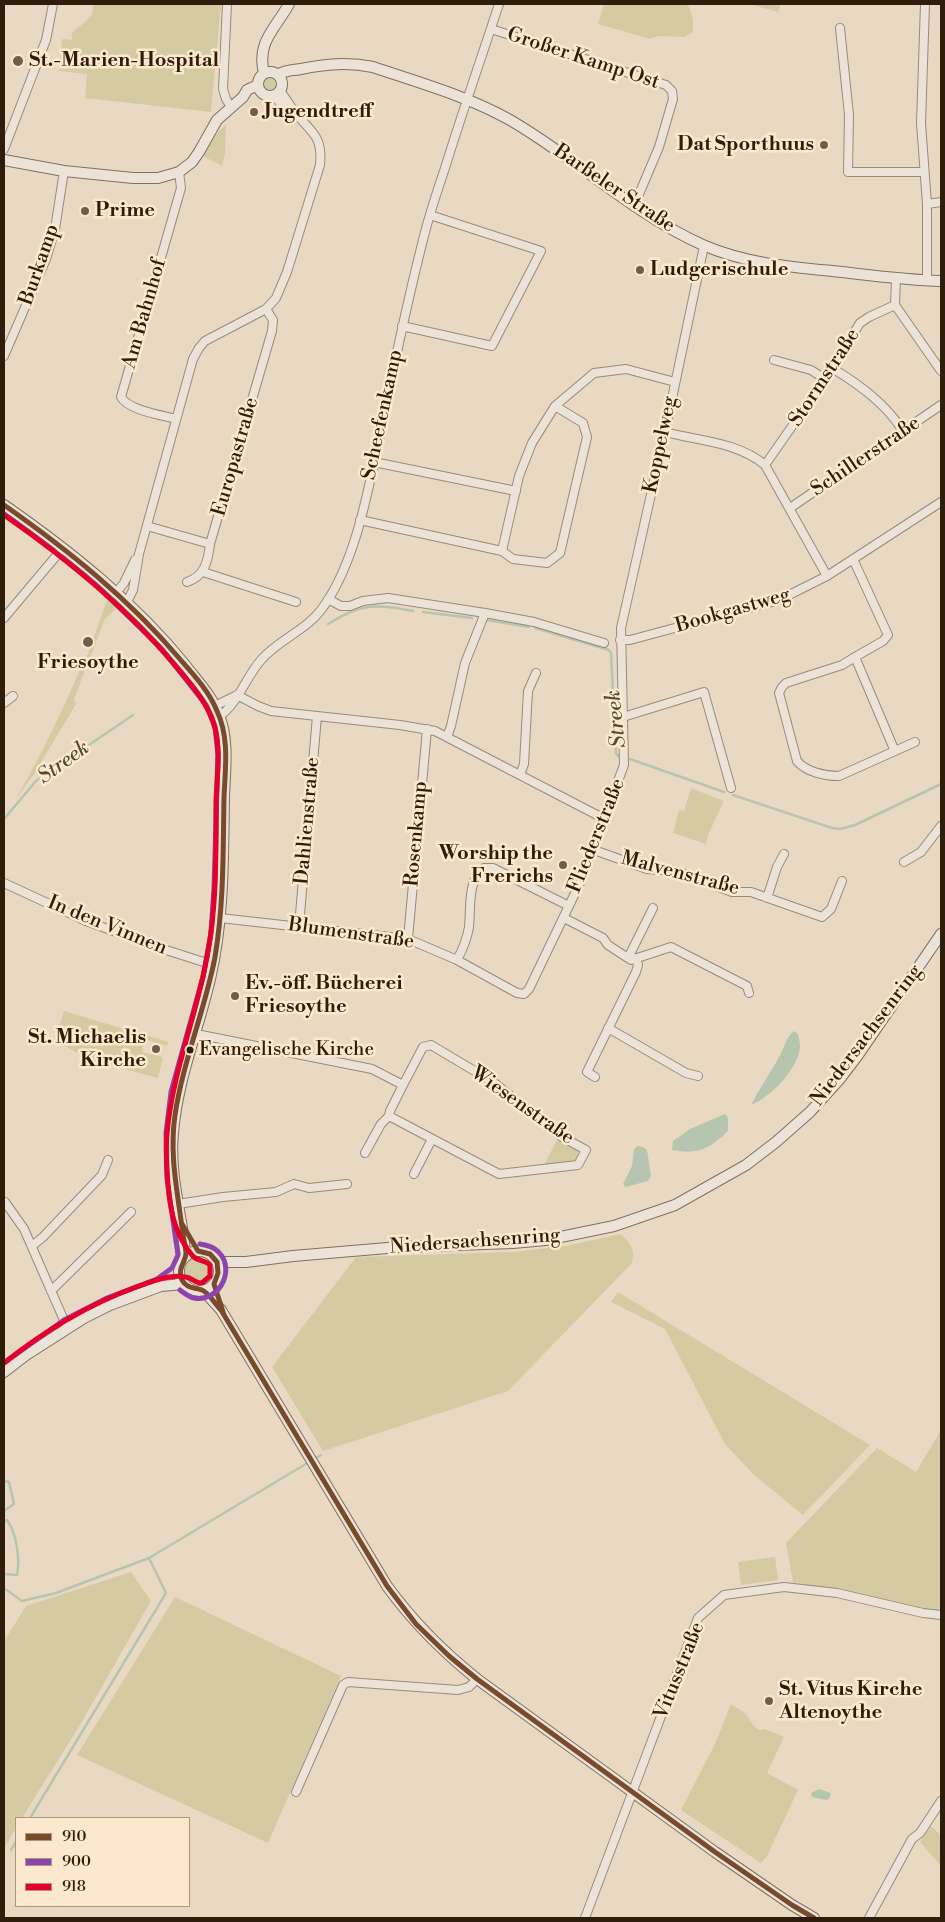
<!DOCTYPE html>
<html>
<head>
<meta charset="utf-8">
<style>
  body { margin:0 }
  #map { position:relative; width:945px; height:1922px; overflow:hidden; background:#ead9c2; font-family:"Libre Bodoni",serif }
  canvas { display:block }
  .frame { position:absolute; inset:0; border:5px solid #2d1d0a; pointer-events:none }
  .legend { position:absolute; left:15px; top:1817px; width:175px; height:90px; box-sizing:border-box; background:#fce8cc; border:1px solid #a9977e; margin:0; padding:6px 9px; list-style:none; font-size:15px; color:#2d1d0a }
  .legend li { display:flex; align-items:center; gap:10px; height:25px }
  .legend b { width:25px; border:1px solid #a9977e }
</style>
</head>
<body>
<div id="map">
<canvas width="945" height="1922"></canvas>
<div class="frame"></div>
<ul class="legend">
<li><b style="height:6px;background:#7a4b2a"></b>910</li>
<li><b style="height:6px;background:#8e44ad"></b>900</li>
<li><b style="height:6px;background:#e4002b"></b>918</li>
</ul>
</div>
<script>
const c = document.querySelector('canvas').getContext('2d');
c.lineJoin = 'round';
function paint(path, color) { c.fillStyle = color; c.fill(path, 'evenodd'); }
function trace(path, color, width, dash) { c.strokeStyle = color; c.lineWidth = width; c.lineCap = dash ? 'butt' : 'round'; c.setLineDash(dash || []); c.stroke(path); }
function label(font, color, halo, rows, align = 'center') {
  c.font = font + ' "Libre Bodoni",serif'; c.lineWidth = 5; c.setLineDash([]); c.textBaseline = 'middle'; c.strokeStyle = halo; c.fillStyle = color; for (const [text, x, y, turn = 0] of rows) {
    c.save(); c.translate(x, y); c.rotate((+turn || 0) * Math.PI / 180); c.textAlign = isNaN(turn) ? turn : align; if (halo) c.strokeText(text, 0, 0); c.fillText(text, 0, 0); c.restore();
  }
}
const green = new Path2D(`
  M93,4h128l-10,108 -126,-14 2,-24 -28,-3 3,-32 10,1v-7l20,-18z
  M604,4l20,1 1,-1h63l5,15v13l-9,5 -25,-1 -9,3 -52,-15z
  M749,4h32l-3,8z
  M263 84a7 7 0 1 1 14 0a7 7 0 1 1-14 0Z
  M226,124l-1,30 -3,12 -19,-10 12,-20z
  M107,600l11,7 -13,12 -31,80 2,5 -42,70 -19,26c26,-44 48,-90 68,-138h2z
  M691,788l33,13 -16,34 -2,9 -33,-11 6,-23 5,1z
  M64,1011l104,31 -1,4 -23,-7 -2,13 21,5 -5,21 -67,-18 -36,-19z
  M557,1140l20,10c8,16 -23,16 -34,17z
  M620,1234c11,9 15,15 12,29l-124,128 -185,60 -51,-84 84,-110 156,-5 54,-6z
  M185 1270a14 14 0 1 1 28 0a14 14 0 1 1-28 0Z
  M618,1292l252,153 -67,70 -49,-40 -29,-31 -60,-115 -54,-27z
  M941,1430v179l-12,3 -28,-9 -39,-9 -69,-11 -7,-40 91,-95 39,24z
  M775,1557l3,23 -37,5 -3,-23z
  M131,1572l20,29 -71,124 -58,93h-6v10l-12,20v-207l22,-35z
  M175,1597l166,79 -73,167 -191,-88z
  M731,1704l15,10 8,12 5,4 6,-1 19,8 -17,36 31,17 -31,66 -6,7 -80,-53 34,-66z
  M931,1826l10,9v31l-21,-24z`);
const water = new Path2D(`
  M794,1031l4,3c1,4 2,8 2,12 0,21 -30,52 -49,59 8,-16 18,-30 27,-46 6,-9 7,-21 16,-28z
  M725,1114l3,4v13c-18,18 -31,24 -56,19l1,-9 17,-12z
  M638,1146l5,1 4,3 4,26 -3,5 -22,6 -3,-3 9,-18 2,-17z
  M819,1789l12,4 -2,6 -3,1 -14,-3 -1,-4z`);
const stream = new Path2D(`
  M423,612l49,6
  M487,620l42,7
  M328,624c33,-21 48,-20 85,-13
  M535,628l74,22 2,3 5,100 2,3 3,1
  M627,758l97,34
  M733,795l99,33 8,1 15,-4 86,-41
  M4,819l32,-38 97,-66
  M314,1459l7,-4
  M4,1481l5,1 5,22 -10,7
  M4,1522l3,-2c10,14 13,39 10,55l-13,-1
  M4,1588l18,13 34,-8 93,-35 160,-96
  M30,1818l136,-225 -17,-35
  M11,1850l5,-8`);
const street = new Path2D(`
  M227,4l-4,85 3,10 5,8
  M925,4l-4,119 6,81v77
  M840,28l9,87 -1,57h76
  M491,29l175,56 6,6 1,8 -14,48 -25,59
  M273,95l8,9 12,6
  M4,149l42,-109 7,-36
  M927,204l14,-2
  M896,278l-1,27 46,66
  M402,326l90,20 49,-95 -111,-36
  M4,356l42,-97 9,-30 9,-58
  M774,360l37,10 14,9
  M832,368c28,17 54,36 71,63
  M176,419c-15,-4 -48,-9 -55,-22l60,-209 -2,-16
  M665,432c34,9 73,10 100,33l62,111
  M374,462l142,29
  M765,465l60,-86 35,-56 9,-6 26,-12
  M790,508l151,-103
  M360,520l142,31 11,8 34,4 13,-10 27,-116 -4,-14 -28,-17
  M147,526l63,18 62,-213 1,-11 -7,-11
  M502,551l17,-75 13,-33 23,-37 39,-33 32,-4 49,13
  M853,559l35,76 -5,6 -28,16 39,92
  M203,572l93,30
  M187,582c18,-6 21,-21 23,-38
  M116,593l8,-10 11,-23
  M328,599l13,7h9l13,-5 25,-3 97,15 49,9 70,21
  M127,602l6,-12 6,-36 54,-195 6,-11 6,-7 61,-32 10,-11 11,-26 33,-107c3,-31 -10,-33 -26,-54 -5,-7 -9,-14 -14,-20
  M4,618l58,-69
  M620,640h10l149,-40 48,-24 114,-74
  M855,657l-13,8 -56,18 -4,4 -3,6 18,68c9,11 28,15 42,15l76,-34
  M237,695l21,11 13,5 129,14 35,6 162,84 9,2
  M4,703l9,-7
  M215,706l22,-11
  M220,716c18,-13 26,-39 41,-56 17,-20 44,-29 60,-50 37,-49 49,-131 62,-190 12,-60 25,-121 40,-180 6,-25 14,-48 22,-72 17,-55 36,-109 54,-164
  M623,717l81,-25 27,96
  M447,737l4,-11 14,-63 20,-50
  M520,775l4,-11 4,-73 8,-18
  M594,850l53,19 29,2 56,21h19l71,25 9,-8 11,-28
  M904,862l17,-10 20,-26
  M4,883l82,38 77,28 50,16
  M767,898l10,-31 7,-13
  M220,918l188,21 49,21 60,33 7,1 5,-5 50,-104 45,-120 -3,-137 44,-196 39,-186
  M564,918l39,20 5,7 23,15 40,-13 76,39 2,7
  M299,926l18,-210
  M408,939l19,-210
  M628,958l25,-50
  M457,960c6,-11 10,-21 12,-33 2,-18 -2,-47 15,-59h9l76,38
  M608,1028l78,45 12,3
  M196,1034l176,35 31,16 20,-38 8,-2 62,37 69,55 24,13 -8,15 -79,9 -110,-58 1,-5 13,-26
  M595,1077l-8,-5 49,-100 2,-7 -2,-7
  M365,1153l16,-29 8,-8
  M414,1174l18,-35
  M5,1202l19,27 43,98
  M178,1204l45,-7 53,-5 18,-8 15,4 38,-4
  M32,1246l11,-9 59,-62 6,-15
  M51,1291l80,-79
  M296,1792l47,-107 5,-3 110,8 11,-3 8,-8
  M585,1918l113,-300 26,-23 60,-8 53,6 86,20 18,2
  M869,1918l43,-79 8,-6 21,-32`);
const secondary = new Path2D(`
  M258 84a12 12 0 1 1 24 0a12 12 0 1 1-24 0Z
  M264,73c-8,-31 12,-45 25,-69
  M278,74c12,-5 12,-3 23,-5 25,-5 47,-7 72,-2 44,15 97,30 137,53 66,38 123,94 193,125 41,18 86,22 129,26 37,4 73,9 109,10
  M4,160l60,11 69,7h25l21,-6 13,-10 7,-10 18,-32 26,-23 4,-7 11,-5
  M4,505c66,46 131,98 182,161 12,16 26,30 33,49 10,25 6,55 5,81 -1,61 0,124 -14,183 -12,51 -33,102 -37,154 -3,30 3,60 8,89 2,11 3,23 5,34
  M179 1271a20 20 0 1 1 40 0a20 20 0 1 1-40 0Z
  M217,1262h29l47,-6 106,-9 114,-4 33,-3 68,-14 61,-21 71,-40 30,-23 34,-30 29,-32 19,-25 83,-121
  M203,1290l18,20 166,276c26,36 55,65 90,93l238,173 77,53 22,13
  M4,1372l22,-17 58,-37 26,-13 51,-19 23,-2`);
const bus1 = new Path2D(`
  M4,505c64,45 124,93 175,153 14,16 30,33 38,53 13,28 8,58 7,87 -1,53 0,106 -9,159 -10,53 -32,104 -40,158 -6,41 3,79 8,120 1,6 3,13 3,19 -1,9 -9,15 -4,26 5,9 12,7 20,10 6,2 14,15 19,20l166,276 29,38 33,32 28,23 238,173 77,53 22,13
  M182,1224l16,27 12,3 7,8 1,11 -4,11 10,31`);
const bus2 = new Path2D(`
  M4,514l45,33 47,38 65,63 45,57 9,22 3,28 -4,133 -3,45 -8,44 -32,115 -5,41 1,46 11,76 -6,13 -15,11 -50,19 -43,22 -60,43
  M180,1290c4,3 9,7 14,8 27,5 44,-33 21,-49 -4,-3 -10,-4 -15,-5`);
const bus3 = new Path2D(`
  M4,515c62,43 120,90 169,148 13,15 27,31 36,49 14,28 8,59 7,89 0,52 1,105 -9,156 -11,60 -35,117 -40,177 -2,21 0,41 2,61 3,23 8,42 23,60 4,6 13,5 18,10v11l-8,7c-7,0 -11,-6 -17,-6 -17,-3 -34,5 -49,10 -48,18 -92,44 -132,76`);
const markers = [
  [18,61,6,"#6f5f4a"],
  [254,112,5,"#6f5f4a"],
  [824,145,5,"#6f5f4a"],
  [85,211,5,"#6f5f4a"],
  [640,270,5,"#6f5f4a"],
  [88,642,6,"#6f5f4a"],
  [563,865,5,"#6f5f4a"],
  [235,996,5,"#6f5f4a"],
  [156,1049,5,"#6f5f4a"],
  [190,1050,4.5,"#2d1d0a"],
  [769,1701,5,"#6f5f4a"]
];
const busNames = [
  ["Evangelische Kirche",199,1050]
];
const streetNames = [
  ["Großer Kamp Ost",583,59,18],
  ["Barßeler Straße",614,189,34],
  ["Burkamp",40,265,-71],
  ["Am Bahnhof",145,314,-74],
  ["Stormstraße",825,378,-57],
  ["Scheefenkamp",383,415,-78],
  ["Koppelweg",661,445,-78],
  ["Europastraße",236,457,-74],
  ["Schillerstraße",866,457,-34],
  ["Bookgastweg",733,611,-16],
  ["Dahlienstraße",308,821,-85],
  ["Rosenkamp",417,834,-85],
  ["Fliederstraße",597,836,-68],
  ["Malvenstraße",680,874,15],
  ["In den Vinnen",107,926,22],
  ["Blumenstraße",351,934,8],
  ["Niedersachsenring",867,1036,-53],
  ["Wiesenstraße",522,1106,35],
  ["Niedersachsenring",475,1242,-4],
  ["Vitusstraße",680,1671,-68]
];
const poiNames = [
  ["St.-Marien-Hospital",29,61],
  ["Jugendtreff",264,112],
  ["Dat Sporthuus",814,145,"right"],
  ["Prime",95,211],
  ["Ludgerischule",650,270],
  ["Friesoythe",88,663,"center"],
  ["Worship the",553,854,"right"],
  ["Frerichs",553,877,"right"],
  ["Ev.-öff. Bücherei",245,984],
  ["Friesoythe",245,1007],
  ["St. Michaelis",146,1038,"right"],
  ["Kirche",146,1061,"right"],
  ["St. Vitus Kirche",779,1690],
  ["Altenoythe",779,1713]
];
const waterNames = [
  ["Streek",617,719,-96],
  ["Streek",64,763,-36]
];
paint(green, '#d4cba3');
paint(water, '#b6c5b0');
trace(stream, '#b6c5b0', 2.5);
trace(street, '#968b7c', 10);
trace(secondary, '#7c7163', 12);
trace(street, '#ece3d8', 8);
trace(secondary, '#ece3d8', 10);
trace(bus1, '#7a4b2a', 5);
trace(bus2, '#8e44ad', 5);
trace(bus3, '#e4002b', 5);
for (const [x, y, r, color] of markers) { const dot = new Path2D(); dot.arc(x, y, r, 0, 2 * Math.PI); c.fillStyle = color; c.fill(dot); trace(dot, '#fce8cc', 2); }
label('19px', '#2d1d0a', '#fce8cc', busNames, 'left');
label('20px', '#2d1d0a', '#fce8cc', streetNames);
label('bold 20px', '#2d1d0a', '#fce8cc', poiNames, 'left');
label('italic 21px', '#4f4d3a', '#fce8cc', waterNames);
</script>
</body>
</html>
